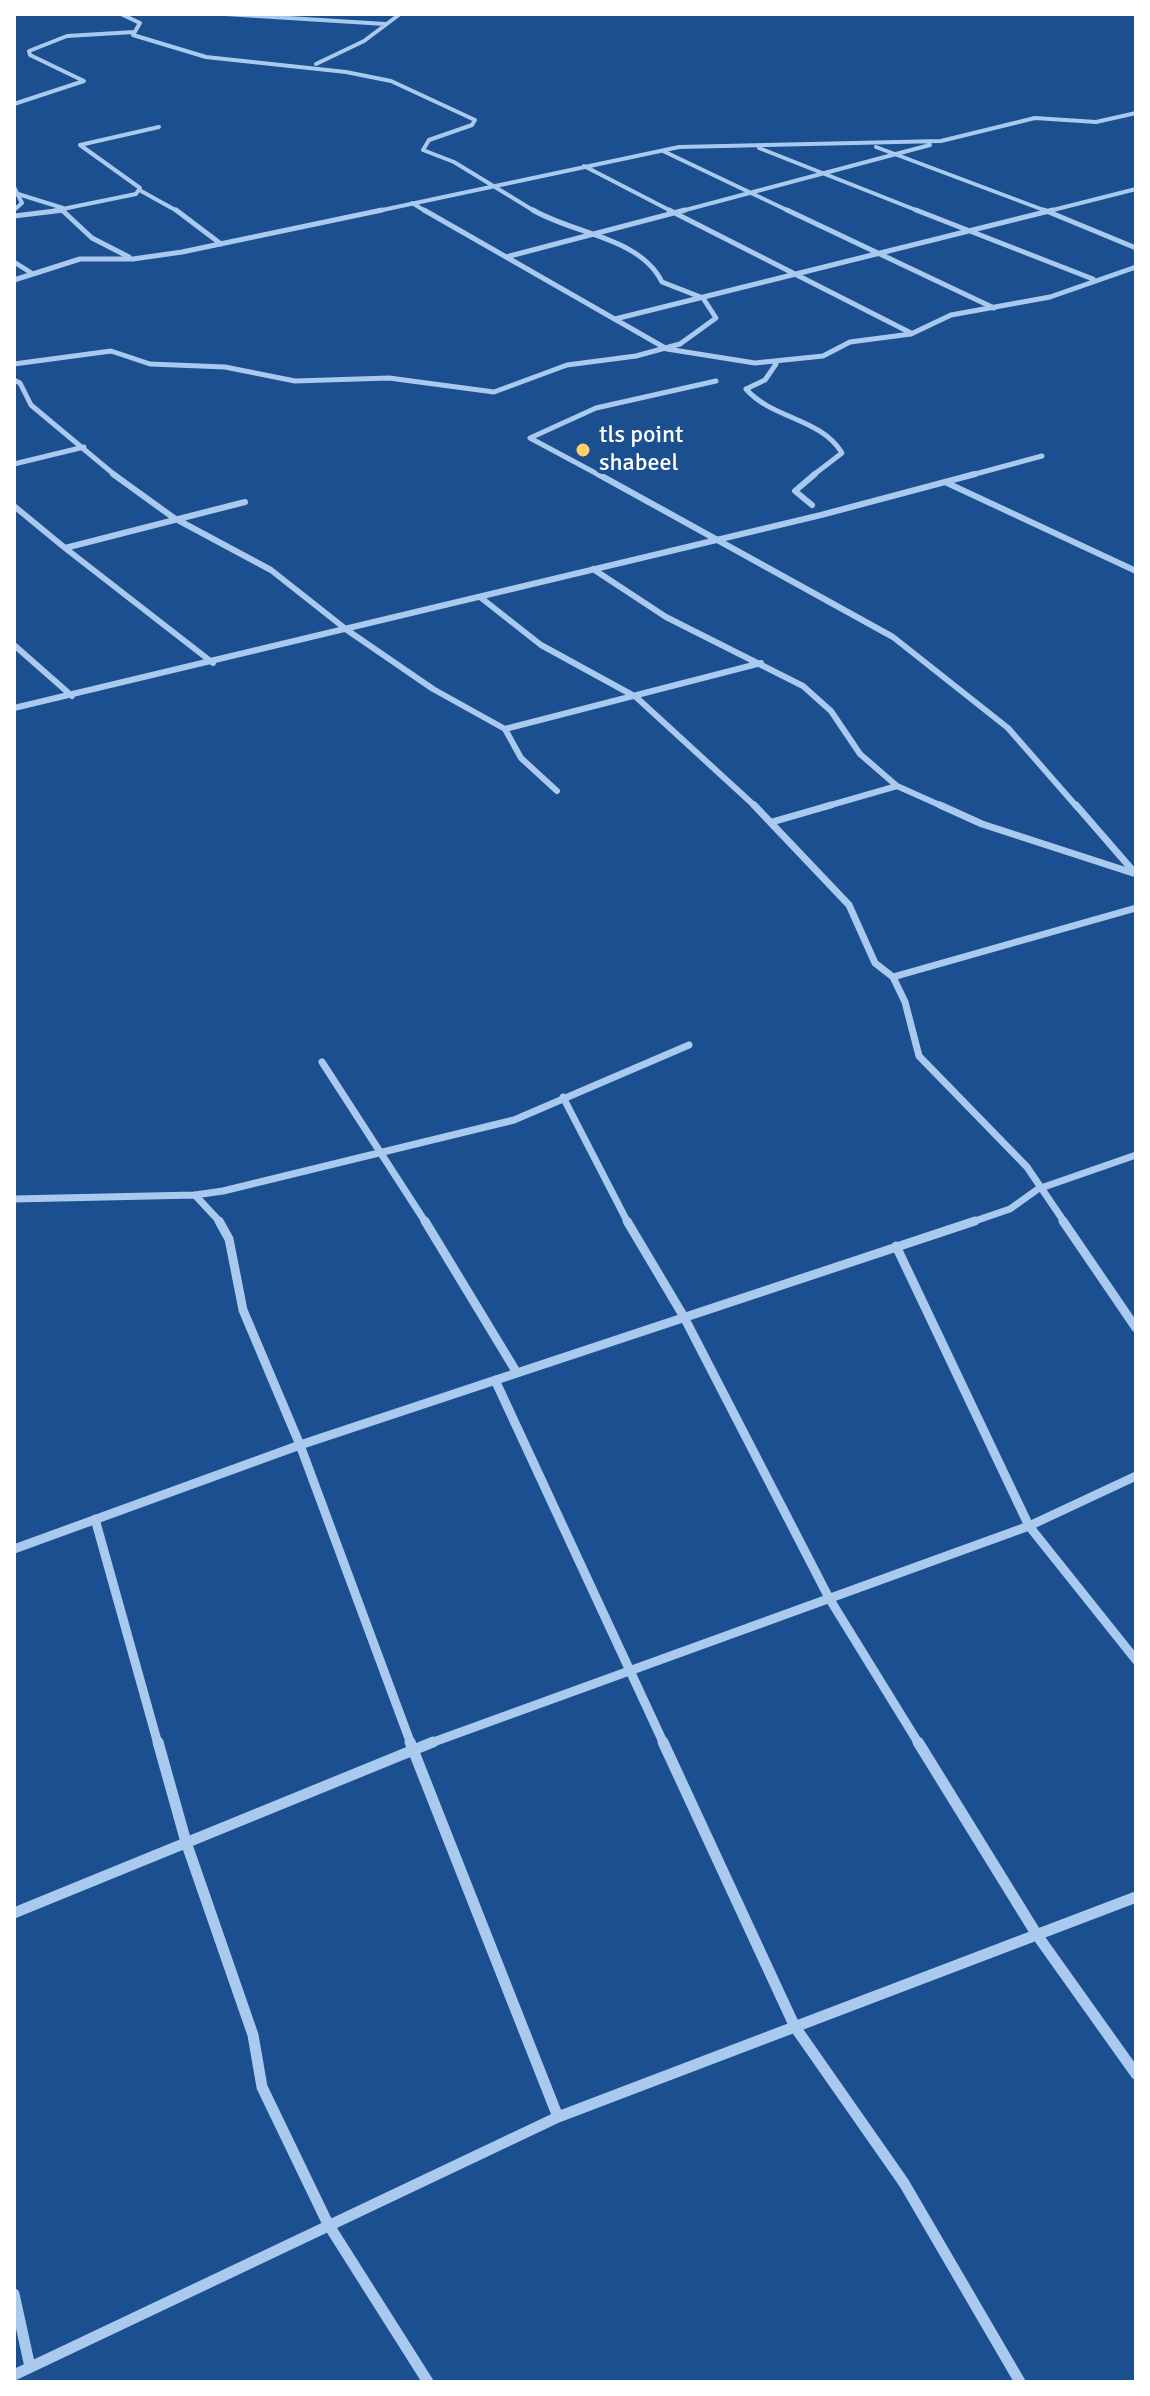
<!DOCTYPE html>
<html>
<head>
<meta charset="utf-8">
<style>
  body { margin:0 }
  #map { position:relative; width:1150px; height:2396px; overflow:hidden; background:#1b4f8f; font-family:Signika,sans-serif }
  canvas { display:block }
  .frame { position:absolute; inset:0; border:16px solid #fff; pointer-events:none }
</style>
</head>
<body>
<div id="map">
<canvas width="1150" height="2396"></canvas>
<div class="frame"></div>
</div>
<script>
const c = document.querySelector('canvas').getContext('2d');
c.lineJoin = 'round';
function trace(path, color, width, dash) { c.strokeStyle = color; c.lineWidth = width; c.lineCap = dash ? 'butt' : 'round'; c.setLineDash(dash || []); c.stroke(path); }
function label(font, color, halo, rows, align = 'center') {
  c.font = font + ' Signika,sans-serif'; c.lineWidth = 8; c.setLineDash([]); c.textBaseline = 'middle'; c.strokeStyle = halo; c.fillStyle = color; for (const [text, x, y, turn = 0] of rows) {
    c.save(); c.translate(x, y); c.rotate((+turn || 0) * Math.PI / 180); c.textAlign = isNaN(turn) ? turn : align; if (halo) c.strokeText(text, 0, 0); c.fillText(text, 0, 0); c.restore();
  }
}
const streetFar5 = new Path2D(`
  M121,14l19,9 -7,12 73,22 140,15 45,9 84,39 -3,5 -43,15 -6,10 31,12 82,50
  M225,14l160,10
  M316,64l48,-23 36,-27
  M14,104l70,-23 -54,-26 -1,-4 38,-15 67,-4
  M876,147l173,65
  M759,148l162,64
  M663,151l128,61
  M584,166l89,46
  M14,187l8,16 -8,7
  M141,191l38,21
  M18,194l45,14
  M412,203l15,9
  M48,212l88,-18 4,-6 -60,-43 79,-18
  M373,212l306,-65 262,-6 94,-23 61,4 40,-9
  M678,212l252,-67
  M1045,212l91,-23`);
const streetFar4 = new Path2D(`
  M62,210l30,28 37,19
  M176,210l45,34
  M424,210l243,139 88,14 68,-7 27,-14 61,-8 40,-19 99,-18 86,-30
  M669,210l242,123
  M787,210l207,98
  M916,210l177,69
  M1044,210l92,38
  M14,216l50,-6
  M506,257l179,-47
  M14,262l19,12
  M14,280l66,-21h53l49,-7 200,-42
  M615,319l438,-109
  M14,364l97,-13 39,13 75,3 70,14 94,-3 105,14 73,-27 69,-9 44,-12 36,-26 -13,-20 -41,-16c-22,-45 -89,-48 -129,-72
  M776,364l-11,16 -19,9c26,30 75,29 96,64l-30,23
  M14,380l6,3 11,22 85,71
  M14,464l70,-17
  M601,476l-71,-38 66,-30 120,-27
  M968,476l74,-20`);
const streetFar3 = new Path2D(`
  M113,474l61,44 97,52 76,60 86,59 72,40 16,29 36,33
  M598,474l295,163 115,91 69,79
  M945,482l191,89
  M812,505l-17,-14 20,-17
  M14,506l51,42 180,-46
  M65,548l148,115
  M593,569l73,48 137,69 28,25 29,43 37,32 47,21
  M480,597l61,48 95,52 120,110
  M14,645l58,51
  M14,708l807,-193 154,-41
  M505,729l256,-66
  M824,807l73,-21`);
const streetFar2 = new Path2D(`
  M754,805l95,100 26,58 18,14 12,25 14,54 108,111 38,56
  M940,805l42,19 151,49
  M1076,805l59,68
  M772,822l59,-17
  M893,977l243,-69
  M322,1062l104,161
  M563,1097l65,126
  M195,1195l26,28
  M14,1199l181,-4 28,-4 291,-71 175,-75
  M969,1223l41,-14 28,-20 98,-34`);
const streetFar1 = new Path2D(`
  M219,1221l10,18 14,71 57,135 111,299
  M425,1221l92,152
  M627,1221l57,96 145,281 90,146
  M1063,1221l73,107
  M896,1246l133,280 107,134
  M495,1380l169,364
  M95,1519l63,225
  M14,1549l286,-104 675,-224
  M428,1744l601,-218 107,-50`);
const street = new Path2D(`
  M158,1742l28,100 67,193 9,52 66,137 100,158
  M410,1742l148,375
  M663,1742l132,285 109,156 116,199
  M918,1742l119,193 99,139
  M14,1913l419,-171
  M14,2294l16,73
  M14,2375l544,-258 578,-220`);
const markers = [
  [583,450,8,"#ffd166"]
];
const farPoinames = [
  ["tls point",599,436],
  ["shabeel",599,464]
];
trace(streetFar5, '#a9c9ee', 4);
trace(streetFar4, '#a9c9ee', 5);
trace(streetFar3, '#a9c9ee', 6);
trace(streetFar2, '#a9c9ee', 7);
trace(streetFar1, '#a9c9ee', 9);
trace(street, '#a9c9ee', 11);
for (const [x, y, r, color] of markers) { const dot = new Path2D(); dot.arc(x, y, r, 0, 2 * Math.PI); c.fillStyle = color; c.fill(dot); trace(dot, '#1b4f8f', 3); }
label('24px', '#fff', '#1b4f8f', farPoinames, 'left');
</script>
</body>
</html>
